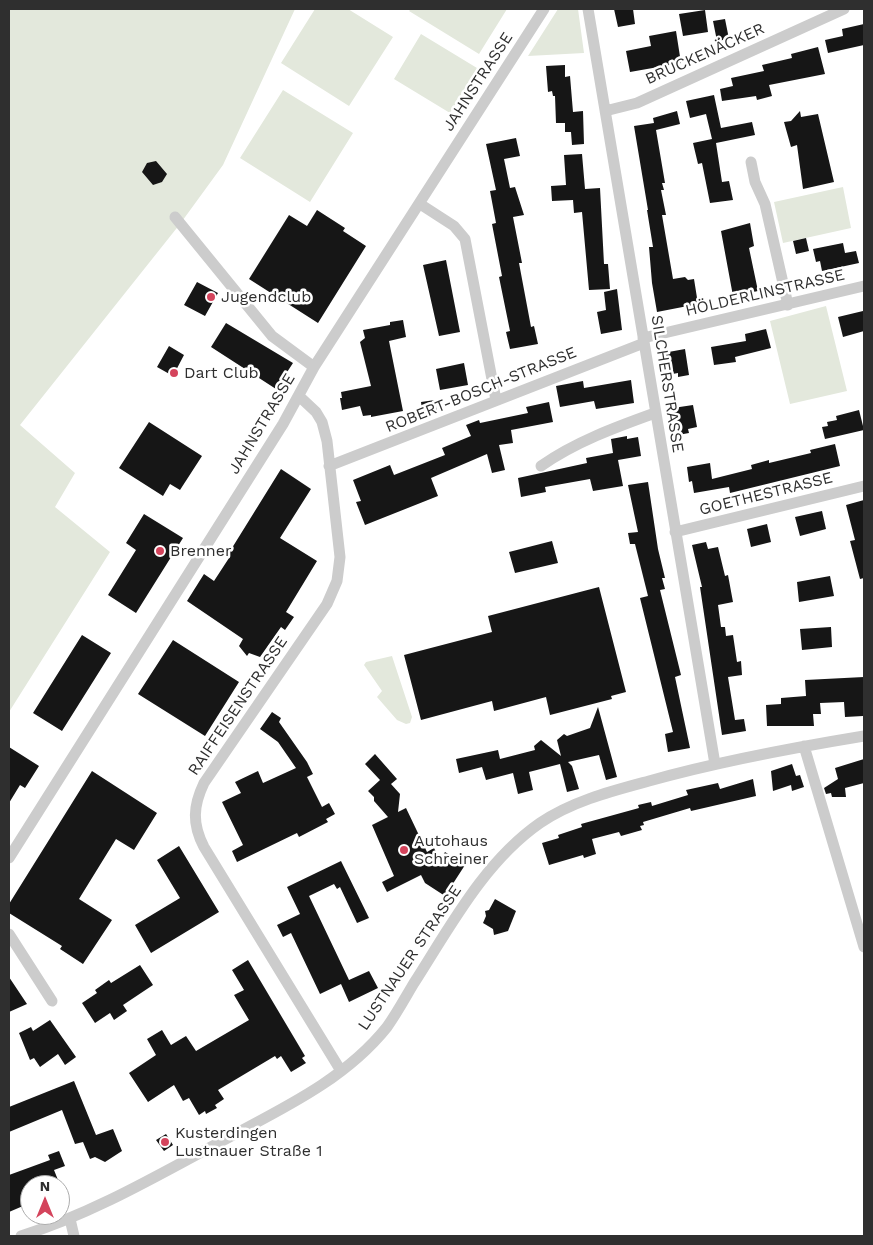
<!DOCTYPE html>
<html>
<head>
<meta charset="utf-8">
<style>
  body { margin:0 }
  #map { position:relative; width:873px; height:1245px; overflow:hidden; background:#fff; font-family:"Work Sans",sans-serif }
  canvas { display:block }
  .frame { position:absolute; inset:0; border:10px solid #2f2f2f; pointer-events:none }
  .north { position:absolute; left:20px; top:1175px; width:50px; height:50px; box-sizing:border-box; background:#fff; border:1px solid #acacac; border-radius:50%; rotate:0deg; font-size:14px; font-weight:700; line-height:20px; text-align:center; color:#2f2f2f }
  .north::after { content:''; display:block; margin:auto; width:18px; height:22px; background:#d4445c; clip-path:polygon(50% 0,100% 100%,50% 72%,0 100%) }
</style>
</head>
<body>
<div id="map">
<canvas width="873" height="1245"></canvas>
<div class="frame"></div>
<div class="north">N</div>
</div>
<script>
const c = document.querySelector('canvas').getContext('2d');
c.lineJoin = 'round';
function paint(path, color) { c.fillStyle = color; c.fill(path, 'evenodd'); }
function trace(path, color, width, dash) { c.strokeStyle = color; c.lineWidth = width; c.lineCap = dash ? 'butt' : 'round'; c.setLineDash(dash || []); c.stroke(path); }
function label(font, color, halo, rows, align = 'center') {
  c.font = font + ' "Work Sans",sans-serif'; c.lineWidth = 5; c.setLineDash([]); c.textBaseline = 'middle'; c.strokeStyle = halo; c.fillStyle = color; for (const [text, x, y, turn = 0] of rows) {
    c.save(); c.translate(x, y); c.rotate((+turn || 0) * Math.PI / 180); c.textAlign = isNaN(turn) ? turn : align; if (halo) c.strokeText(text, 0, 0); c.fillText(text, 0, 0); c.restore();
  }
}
const green = new Path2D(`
  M9,9h286l-72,156 -43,59 -160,201 55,48 -20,34 55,45 -101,160z
  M315,9h33l45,28 -44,69 -68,-43z
  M411,9h96l-28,45 -70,-43z
  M558,9h20l6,44 -56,3z
  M421,34l56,34 -27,45 -56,-34z
  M283,90l70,43 -43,69 -70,-44z
  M843,187l8,41 -68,15 -9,-41z
  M826,306l21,85 -57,13 -20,-83z
  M392,656l20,61 -2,6 -4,1 -9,-4 -20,-23 5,-6 -18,-26 2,-3z`);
const building = new Path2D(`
  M614,9h19l2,15 -17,3z
  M705,10l3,22 -25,4 -4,-22z
  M725,19l4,20 -12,2 -4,-20z
  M864,24v21l-36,8 -3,-13 18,-4 -1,-7z
  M676,31l5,32 -51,9 -4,-21 25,-5 -2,-10z
  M818,47l7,27 -56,11 3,11 -15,4 -1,-4 -34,5 -2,-12 13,-3 -2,-8 33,-7 -2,-6 30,-7 -1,-4z
  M565,65v12l5,-1 3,36 10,-1 1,33 -12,1 -1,-13h-6v-9h-9l-1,-27h-2l-1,-5 -4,1 -2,-26z
  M714,95l7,33 31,-6 3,13 -39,8 6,39 7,-1 4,19 -23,3 -8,-40 -4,1 -5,-21 19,-4 -6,-25 -16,4 -4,-17z
  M677,111l3,13 -24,6 9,53h-3l2,7h-3l5,25h-4l11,64 12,-2 3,3 6,-1 4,25 -41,8 -5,-29 -3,-36h4l-6,-37h1l-14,-84 20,-3 -1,-5z
  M800,111l1,6 17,-3 16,68 -31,7 -6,-44 -6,2 -7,-25 7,-1z
  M516,138l4,18 -16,3 6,29 5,-1 9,28 -11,2 9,46h-3l12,64 3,-1 4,18 -28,5 -4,-17 4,-1 -11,-54 3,-1 -10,-52 4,-1 -6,-32 6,-1 -10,-46z
  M582,154l3,35 15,-1 4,76h4l2,25 -21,1 -7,-78 -8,1 -1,-13 -21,1 -1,-15 15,-1 -2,-30z
  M156,161l11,13 -5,8 -9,3 -11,-13 5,-9z
  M317,210l28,18 -2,3 23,15 -48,77 -69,-44 40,-64 18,11z
  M750,223l4,23 -5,2 9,43 -9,2 -2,5 -5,-3 -9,1 -12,-65z
  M806,238l3,13 -13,3 -3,-13z
  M843,243l2,10 11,-2 3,12 -37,8 -2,-10 -4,1 -3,-13z
  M446,260l14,72 -21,4 -16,-71z
  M197,282l21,11 -13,23 -21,-11z
  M617,289l5,41 -21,4 -4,-22 9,-2 -2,-18z
  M863,311l1,20 -21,6 -5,-20z
  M403,320l3,17 -17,4 14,70 -32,6v-2l-8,1 -3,-10 -18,4 -2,-12h2l-1,-6 30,-6 -11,-44 5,-4 -2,-8 27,-5v-3z
  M226,323l67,40 -17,26 -65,-42z
  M766,329l5,19 -36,9 1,5 -22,3 -3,-18 35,-6 -1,-7z
  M169,346l15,9 -11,21 -16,-9z
  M685,349l4,26 -11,2v-4l-11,2 -4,-22z
  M464,363l4,22 -28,5 -4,-21z
  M631,380l3,23 -38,6 -2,-8 -34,6 -4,-21 27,-5 1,7z
  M435,400l2,12 -14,5 -2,-15z
  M549,402l4,20 -42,8 2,13 -14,2 6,25 -13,3 -5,-19 -56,24 7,18 -73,29 -9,-23 5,-1 -8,-21 37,-15 4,10 51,-20 -3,-7 29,-12 -5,-11 13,-5 1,3 48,-10 -2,-6z
  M693,405l4,22 -9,2 1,4 -11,2 -5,-27z
  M859,410l5,20 -39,9 -3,-12 6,-1 -1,-4 10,-2 -1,-4z
  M149,422l53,34 -22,34 -10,-6 -7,12 -44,-28z
  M627,436v3l11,-2 3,19 -23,4 5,26 -30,5 -3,-12 -45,8 1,5 -25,5 -3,-19 69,-15 -1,-5 27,-5 -2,-14z
  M835,444l5,22 -110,27 -1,-6 -35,6 -2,-12 -3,1 -2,-15 23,-4 2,16 40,-10 -1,-4 18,-5v3l42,-10 -1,-3z
  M281,469l30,20 -31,49 37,23 -31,51 8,5 -9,13 -4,-3 -21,30 -11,-4 -2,3 -8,-10 4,-7 -56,-38 17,-27 10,7 15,-23 -2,-2z
  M648,482l10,67 7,29h-3l3,11 -5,1 21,85 -6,2 15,71 -22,4 -3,-18 8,-2 -33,-134 8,-2 -13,-52h-5l-2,-11 10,-1 -10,-47z
  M864,500v78l-4,1 -10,-38 5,-1 -9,-35z
  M822,511l4,18 -26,7 -5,-19z
  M144,514l39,24 -47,75 -28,-18 28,-45 -10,-7z
  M767,524l4,18 -20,5 -4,-18z
  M552,541l6,22 -43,10 -6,-21z
  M706,542l2,7 10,-2 7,29 3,-1 5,27 -15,3 3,22h4l1,9 7,-1 4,27 4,-1 1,14 -14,2 7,43 9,-1 2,12 -24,4 -22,-148h2l-10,-42z
  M830,576l4,20 -35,6 -2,-20z
  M599,587l27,105 -15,4 1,3 -62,16 -4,-18 -52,14 -2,-10 -71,19 -17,-65 88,-23 -4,-16z
  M831,627l1,20 -30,3 -2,-21z
  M82,635l29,18 -49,78 -29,-18z
  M173,640l66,42 -34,54 -67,-42z
  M864,677l-1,39 -18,1 -1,-15 -24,1 1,11h-8l1,12h-47l-1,-21 15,-1v-6l25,-2 -1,-16z
  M598,707l19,70 -11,3 -7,-25 -31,7 4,4 7,23 -12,3 -7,-28 -31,8 4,18 -15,4 -5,-21 -27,7 -4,-13 -23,6 -3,-14 42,-9 2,9 35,-9 -1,-4 7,-6 20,16 -4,-16 7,-6 3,2 23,-8z
  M272,712l9,6 -2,4 28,40 6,12 -6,3 15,30 7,-4 6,11 -9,5 2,3 -29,15 -2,-4 -60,29 -5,-11 11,-6 -21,-43 19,-9 -6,-11 23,-11 5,12 33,-15 -18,-26 -18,-13z
  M9,747l30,19 -14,22 -5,-3 -11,18z
  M375,754l22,25 -6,5 9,10 -2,18 8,-4 21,44 7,-4 6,12 5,-8 20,13 -20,31 -20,-13 -4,-8 -34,17 -5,-10 12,-6 -22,-51 16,-8 -14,-16v-4l-6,-6 12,-11 -15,-16z
  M864,759v24l-19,5 1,9h-14l-1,-4 -5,1 -2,-6 14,-9 -3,-11z
  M792,764l4,12 4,-1 4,12 -12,4 -1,-6 -18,6 -2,-20z
  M92,771l65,42 -23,37 -18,-11 -37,60 33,21 -29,44 -23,-15 2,-3 -53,-33v-9z
  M753,779l3,17 -65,15 -1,-3 -47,14 1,3 -4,1 2,4 -21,6 -2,-4 -27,7 4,15 -12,4 -1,-3 -34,10 -7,-22 17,-5 -1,-3 24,-8 -1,-3 58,-16 -1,-3 13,-3 1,4 36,-11 -2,-5 32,-7 2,6z
  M179,846l40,66 -68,41 -16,-28 45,-27 -23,-38z
  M341,861l28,57 -12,5 -17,-36 -3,2 -3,-5 -25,12 40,84 20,-9 9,17 -29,14 -8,-18 -21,10 -29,-61 -8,4 -6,-12 23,-11 -13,-27z
  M495,899l21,12 -8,20 -14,4 -1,-6 -10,-6 3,-7 -1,-5 4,-1z
  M248,960l57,96 -3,2 4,5 -15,9 -10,-16 -4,3 -2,-3 -57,34 6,9 -9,6 2,3 -11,6 -1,-3 -6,4 -10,-17 -6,3 -9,-16 -26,17 -19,-29 27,-18 -9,-16 15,-9 9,15 15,-9 10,15 53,-31 -15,-25 10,-5 -12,-20z
  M140,965l13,20 -30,20 4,6 -13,9 -4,-7 -15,10 -13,-20 15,-10 -2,-3 14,-10 2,3z
  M9,977l18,27 -18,8z
  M50,1020l26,37 -11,8 -7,-11 -18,13 -6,-9 -4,2 -11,-27 12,-6 2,4z
  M74,1081l22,54 17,-6 9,22 -17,11 -10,-5 -5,2 -7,-17 -8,2 -13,-34 -53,22v-25z
  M166,1134l7,11 -9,6 -8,-11z
  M59,1151l6,15 -11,4 6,15h-30v18l-21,9v-37l41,-15 -2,-5z`);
const minor = new Path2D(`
  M588,9l127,755
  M605,111l32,-8 207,-94
  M751,162l4,20 10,22 23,101
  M420,204l34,22 11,13 31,161
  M175,217l97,119 42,31
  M643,338l221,-52
  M300,397l16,15 6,10 5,19 13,116 -3,24 -10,23 -123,179c-11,23 -12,41 0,64l137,224
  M329,466l315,-123
  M541,466c34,-24 75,-39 114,-53
  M675,532l189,-46
  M804,746l60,201
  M9,858l274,-434 31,-57 230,-358
  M9,934l43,67
  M70,1219l4,17
  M21,1236c70,-22 134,-59 199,-94 59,-32 124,-61 167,-115 10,-14 18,-29 27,-44 36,-56 70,-121 126,-160 32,-22 72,-32 109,-42 71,-20 142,-33 215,-45`);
const markers = [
  [211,297,5,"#d4445c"],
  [174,373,5,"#d4445c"],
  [160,551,5,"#d4445c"],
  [404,850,5,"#d4445c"],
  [165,1142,5,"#d4445c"]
];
const streetNames = [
  ["BRUCKENÄCKER",705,54,-24],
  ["JAHNSTRASSE",478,82,-57],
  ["HÖLDERLINSTRASSE",765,293,-13],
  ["SILCHERSTRASSE",667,384,81],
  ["ROBERT-BOSCH-STRASSE",481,390,-22],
  ["JAHNSTRASSE",262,424,-59],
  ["GOETHESTRASSE",766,494,-14],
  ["RAIFFEISENSTRASSE",238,706,-56],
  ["LUSTNAUER STRASSE",410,958,-56]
];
const poiNames = [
  ["Jugendclub",221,297],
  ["Dart Club",184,373],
  ["Brenner",170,551],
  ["Autohaus",414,841],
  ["Schreiner",414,859],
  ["Kusterdingen",175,1133],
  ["Lustnauer Straße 1",175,1151]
];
paint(green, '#e3e8dc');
paint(building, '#161616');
trace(minor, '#ccc', 11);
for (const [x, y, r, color] of markers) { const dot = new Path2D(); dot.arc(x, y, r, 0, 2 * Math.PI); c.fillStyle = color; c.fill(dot); trace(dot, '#fff', 2); }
label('16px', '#2f2f2f', '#fff', streetNames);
label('16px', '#2f2f2f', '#fff', poiNames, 'left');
</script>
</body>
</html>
